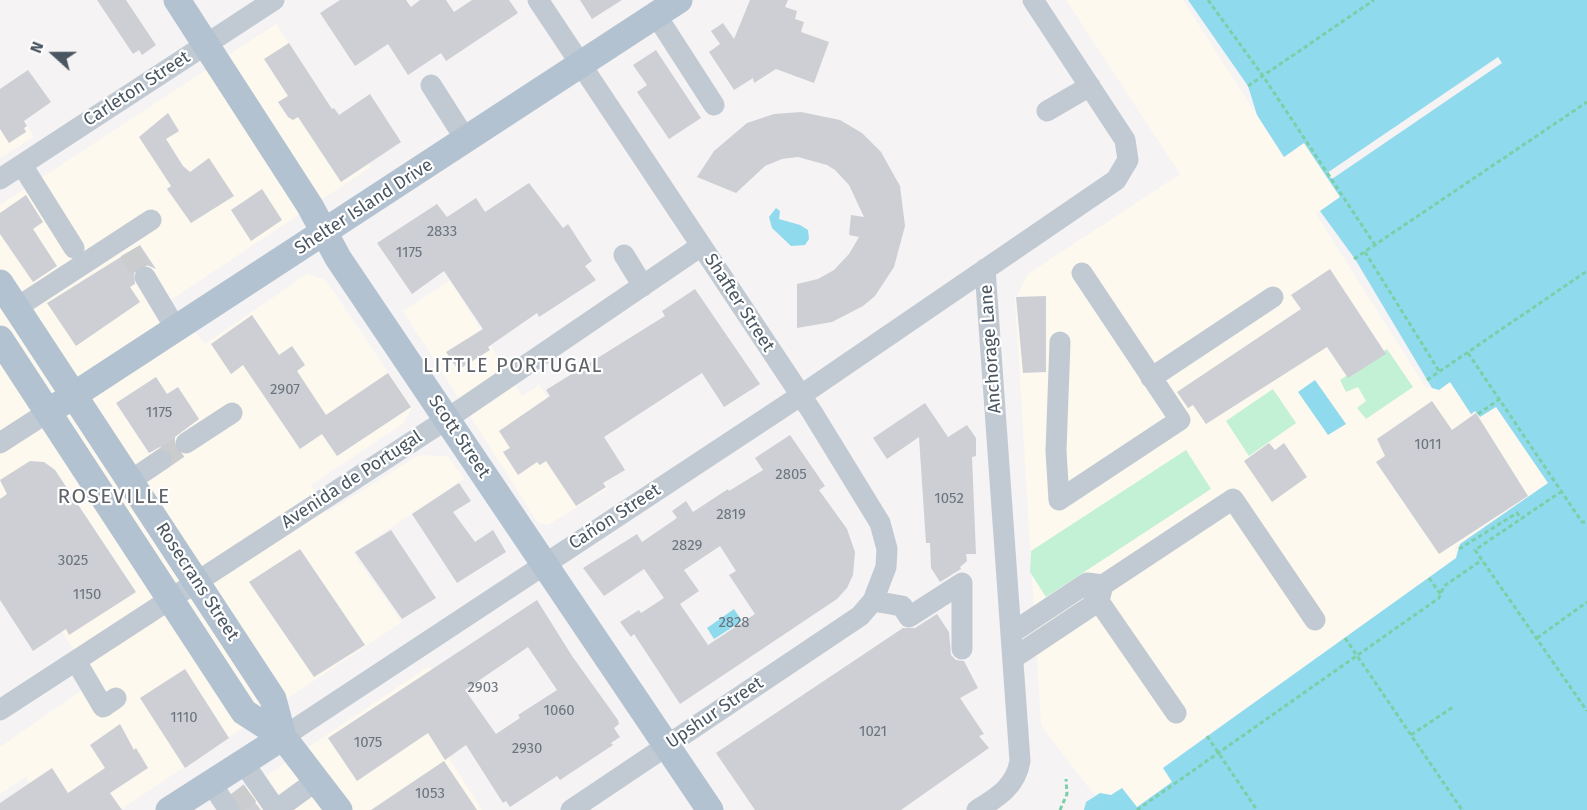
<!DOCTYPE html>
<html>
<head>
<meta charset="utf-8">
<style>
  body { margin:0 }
  #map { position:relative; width:1587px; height:810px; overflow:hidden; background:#f5f3f3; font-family:"Fira Sans",sans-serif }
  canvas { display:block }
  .north { position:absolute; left:24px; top:24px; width:60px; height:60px; -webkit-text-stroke:4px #fff; paint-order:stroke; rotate:291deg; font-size:16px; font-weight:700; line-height:24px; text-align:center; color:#4a5661 }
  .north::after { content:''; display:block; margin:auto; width:21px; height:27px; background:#4a5661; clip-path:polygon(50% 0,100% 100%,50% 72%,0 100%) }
</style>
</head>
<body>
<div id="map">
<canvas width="1587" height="810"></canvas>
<div class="north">N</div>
</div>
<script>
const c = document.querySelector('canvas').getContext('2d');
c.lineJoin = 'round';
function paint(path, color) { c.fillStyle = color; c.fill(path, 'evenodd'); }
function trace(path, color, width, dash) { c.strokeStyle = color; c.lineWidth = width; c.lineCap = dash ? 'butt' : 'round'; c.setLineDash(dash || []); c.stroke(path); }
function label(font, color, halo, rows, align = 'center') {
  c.font = font + ' "Fira Sans",sans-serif'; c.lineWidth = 4.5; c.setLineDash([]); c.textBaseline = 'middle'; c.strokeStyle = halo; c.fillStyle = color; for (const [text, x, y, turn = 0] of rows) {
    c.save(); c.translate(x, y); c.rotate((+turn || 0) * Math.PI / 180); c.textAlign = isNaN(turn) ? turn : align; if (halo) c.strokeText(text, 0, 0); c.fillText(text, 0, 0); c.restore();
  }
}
const commercial = new Path2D(`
  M1066,0h117l100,156 21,-14 36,56 -24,16 109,172 14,4 11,-8 22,34 4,-3 3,4 17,-10 52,76 -93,64 1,11 -293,209 9,15 -35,25 -15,-19 -11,7 -11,-2 -5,3 -54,-71 -26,-426 13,-25 152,-100z
  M276,24l95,143 -202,134 36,43 102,-70 19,6 86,127 -8,16 -93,62 17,27 91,-57 29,1 16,23 -111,74 49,69 -282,188h-72l-22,-33 -26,17v-47l95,-66 -95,-140v-336z
  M5,89l29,48 -34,21v-65z
  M450,280l72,116 17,-11 69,103 -60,37 -10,-2 -135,-212z
  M429,666l45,67 -28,20 36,57h-267z`);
const green = new Path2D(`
  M1387,349l26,38 -47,32 -9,-11 9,-7 -8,-14 -12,5 -6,-12z
  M1273,389l23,34 -47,33 -23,-35z
  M1186,450l25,39 -165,108 -16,-25 1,-21z`);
const water = new Path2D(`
  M1188,0h399v810h-503l2,-8 14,-9 11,2 11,-7 15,19 35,-25 -9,-14 293,-210 4,-14 88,-61 -52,-76 -16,10 -5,-6 -4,3 -21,-32 -11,8 -7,-2 -77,-129 -35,-48 20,-14 -36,-54 -20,14 -27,-42 -9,-29z
  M776,208l4,3 -1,8 21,6 8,5 1,9 -4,6 -14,1 -19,-18 -3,-11z
  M1315,380l31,44 -18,11 -30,-43z
  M734,609l8,12 -28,18 -7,-11z`);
const pier = new Path2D(`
  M1498,57l4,6 -170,116 -5,-6z`);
const building = new Path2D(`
  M97,0h29l30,45 -14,10 -3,-5 -6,4z
  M340,0h66l5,7 9,-7h26l8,12 18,-12h37l9,13 -72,48 -5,-8 -33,22 -20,-31 -33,22 -35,-53z
  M580,0h42l-30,19z
  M750,0h38l-3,7 12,4 -2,8 9,3 -3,10 28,10 -15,41 -38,-14 -22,14 -1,-5 -19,12 -25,-38 11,-8 -9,-13 12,-8 11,16z
  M289,43l43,66 2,-1 5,7 31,-21 31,48 -60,40 -43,-65 -5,3 -5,-3 -10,-15 10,-6 -24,-37z
  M656,50l45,68 -32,21 -32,-47 10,-7 -14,-20z
  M28,70l23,32 -27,19 3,5 -3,2 2,4 -17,11 -9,-14v-40z
  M801,112l39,8 22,13 19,19 19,34 5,40 -11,41 -19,29 -12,10 -31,16 -35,6v-44l21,-5 16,-9 15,-16 10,-17 -10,-2 2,-20 13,2 -15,-32 -14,-15 -8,-5 -29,-8 -16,2 -17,7 -29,27 -39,-16 17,-26 33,-28 27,-9z
  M168,113l11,18 -13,8 17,27 7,6 19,-14 25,38 -43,27 -24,-34 4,-3 -32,-49z
  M529,183l34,45 5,-4 24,37 -7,5 11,14 -57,37 -2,-4 -49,34 2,3 -32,20 -12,-18 37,-23 -39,-58 -32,23 -35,-51 60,-39 10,13 29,-19 9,14z
  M262,189l20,31 -31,21 -20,-31z
  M26,195l17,27 -10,7 24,37 -24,16 -33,-48v-21z
  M140,245l16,24 -12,-5 -10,7 1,13 -5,3 10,15 -64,44 -29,-43z
  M1330,269l56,85 -38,24 -21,-31 -121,77 -13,-19 -5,3 -11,-16 124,-83 -10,-14z
  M695,289l65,95 -36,23 -22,-34 -98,64 21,33 -22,13 3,4 -30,19 -30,-45 -6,4 -3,-3 -19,13 -15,-23 7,-4 -11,-17 51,-35 -4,-6 119,-74 -3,-5z
  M1046,296v76l-23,1 -7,-76z
  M252,315l27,40 13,-9 13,19 -8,6 29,44 62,-42 23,34 -74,49 -15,-22 -22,15 -57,-84 -12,9 -20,-30z
  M156,377l11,17 11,-7 21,32 -24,18v12l8,6 -10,6 -1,-8 -6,-5 -6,-1 -11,6 -33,-50z
  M1432,401l20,29 24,-17 52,83 -89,58 -63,-92 9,-6 -8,-17z
  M925,403l23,34 19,-12 9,13v18l-4,1 4,97h-10l1,7 -7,6 1,2 -21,13 -9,-14 -1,-25h-4l-7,-106 -32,22 -14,-21z
  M790,435l35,51 -6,4 28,39 8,23 -2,23 -6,13 -10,11 -157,105 -46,-70 -3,3 -11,-15 19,-12 2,3 23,-15 -20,-29 -40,27 -21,-28 54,-34 5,8 35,-24 -5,-7 14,-10 7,11 35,-23 1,2 34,-21 -8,-12zM720,546l16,25 -7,4 26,39 -47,31 -28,-41 19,-13 -15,-21z
  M1269,443l6,7 9,-7 23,34 -35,25 -28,-41z
  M30,461l14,1 11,8 81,122 -67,43 -3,-6 -33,22 -33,-51v-101l7,-5 -7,-14z
  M459,483l12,18 -18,11 22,30 18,-12 13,22 -49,31 -45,-69z
  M391,530l45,68 -34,21 -47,-67z
  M300,549l65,96 -51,32 -65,-95z
  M537,600l35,56 46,64 1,4 -5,4 6,9 -9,6 2,2 -53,35 -3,-4 -47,31 -4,-6 -3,2 -37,-58 -21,15 -17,-27 -71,48 -29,-43zM528,647l29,43 -39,25 2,3 -24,16 -31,-44z
  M937,614l12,18 2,23 5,5 8,1 14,27 -18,10 24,36 -5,2 10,12 -88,62h-146l-39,-57 187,-125h12z
  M185,669l44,69 -44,30 -45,-70z
  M120,724l14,26 2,-2 12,20 -38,25 12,17h-122v-7l52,-35 16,25 37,-25 -15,-23z
  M444,761l33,49h-106z
  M252,798l9,12h-19l-1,-4z`);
const minorTunnel = new Path2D(`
  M130,251l15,26
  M161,460l25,-17
  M234,805l16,-12`);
const path = new Path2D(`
  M1208,0l55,76 112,169
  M1248,86l126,-86
  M1365,252l74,119
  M1354,259l233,-157
  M1468,353l114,169h5
  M1427,380l160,-109
  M1478,414l22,-15
  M1562,491l-87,59 112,161
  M1459,549l58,-36 5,6
  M1429,578l12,17
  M1345,638l117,172
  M1537,638l50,-36
  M1411,735l42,-28
  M1207,736l50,74
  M1060,810l7,-16 -1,-15
  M1137,810l302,-212 5,-12 38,-26`);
const minor = new Path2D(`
  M538,0l274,412 68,111 7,26 -1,18 -13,34 -13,15 -289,194
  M656,15l58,90
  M431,85l35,55
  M1047,111l43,-25
  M22,165l52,83
  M0,179l274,-179
  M624,255l19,31
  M145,277l31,52
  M16,308l135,-88
  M1151,378l122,-81
  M0,443l48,-31
  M186,443l46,-30
  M130,481l31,-21
  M1059,500l121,-80 -98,-147
  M1059,500l-3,-49 4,-109
  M1103,585l130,-86 82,121
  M1091,590l85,123
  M873,601l29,5 7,11 53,-34v66
  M1013,632l74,-49 16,2 -4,16 -84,56
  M76,661l27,46 13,-9
  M0,710l447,-291 254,-173
  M283,737l517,-341 316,-216 12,-20 -3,-20 -92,-140
  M243,762l33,48
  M211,783l18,27
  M276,810l41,-30
  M977,810c21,-13 39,-24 43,-49l-35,-492`);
const major = new Path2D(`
  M177,0l133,206 28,52 372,552
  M0,283l273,416 10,38
  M0,339l244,373 39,25 56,73
  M48,412l631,-412
  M169,810l114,-73`);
const numberNames = [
  ["2833",442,232],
  ["1175",409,253],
  ["2907",285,390],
  ["1175",159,413],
  ["1011",1428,445],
  ["2805",791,475],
  ["1052",949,499],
  ["2819",731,515],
  ["2829",687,546],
  ["3025",73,561],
  ["1150",87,595],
  ["2828",734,623],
  ["2903",483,688],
  ["1060",559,711],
  ["1110",184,718],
  ["1021",873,732],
  ["1075",368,743],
  ["2930",527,749],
  ["1053",430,794]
];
const streetNames = [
  ["Carleton Street",137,89,-33],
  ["Shelter Island Drive",364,207,-33],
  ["Shafter Street",739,303,57],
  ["Anchorage Lane",991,349,-94],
  ["Scott Street",459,437,56],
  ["Avenida de Portugal",352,480,-33],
  ["Cañon Street",615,517,-33],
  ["Rosecrans Street",197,582,57],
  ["Upshur Street",715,713,-34]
];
const neighbourhoodNames = [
  ["LITTLE PORTUGAL",513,366]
];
const quarterNames = [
  ["ROSEVILLE",114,497]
];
paint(commercial, '#fdf9ef');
paint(green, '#c3f1d5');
paint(water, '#90daee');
paint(pier, '#f5f3f3');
paint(building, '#cdcfd5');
trace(minorTunnel, '#caccce', 21, [21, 10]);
trace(path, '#7ad0a6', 3, [4.5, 3]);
trace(minor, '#c1cad2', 21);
trace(major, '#b3c2d1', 27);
label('15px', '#6b747e', null, numberNames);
label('18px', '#4a5661', '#fff', streetNames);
c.letterSpacing = '1.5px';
label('20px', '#5f6368', '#fff', neighbourhoodNames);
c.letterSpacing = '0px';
c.letterSpacing = '1.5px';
label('21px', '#5f6368', '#fff', quarterNames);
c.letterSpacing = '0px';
</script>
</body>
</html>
